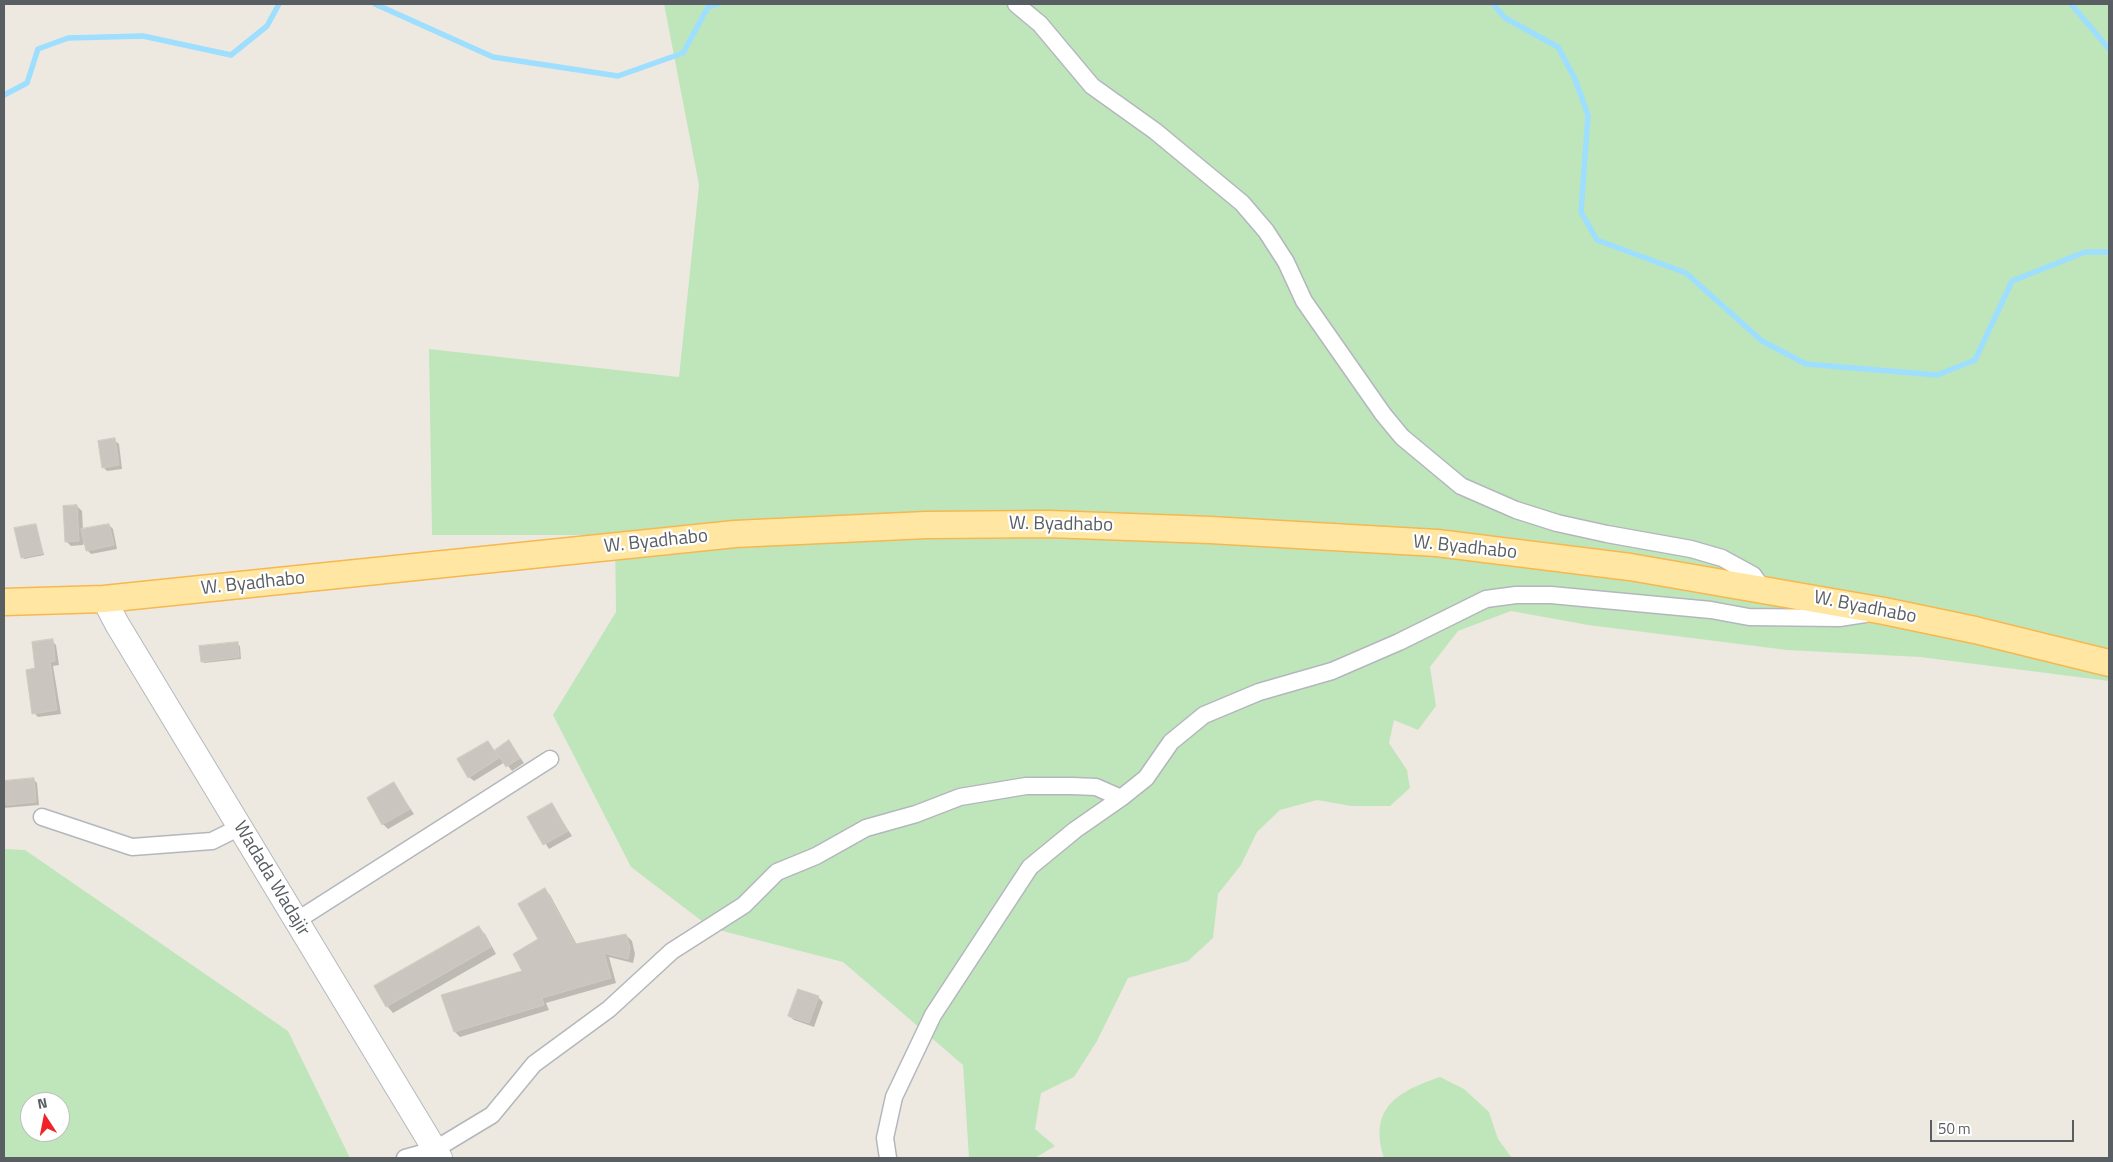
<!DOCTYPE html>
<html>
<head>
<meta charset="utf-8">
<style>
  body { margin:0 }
  #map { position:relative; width:2113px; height:1162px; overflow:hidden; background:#ede9e0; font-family:"Titillium Web",sans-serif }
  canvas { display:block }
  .frame { position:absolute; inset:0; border:5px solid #595e62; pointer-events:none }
  .north { position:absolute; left:20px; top:1092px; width:50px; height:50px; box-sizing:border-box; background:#fff; border:1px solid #bdbfc0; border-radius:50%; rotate:349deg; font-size:14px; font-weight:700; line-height:20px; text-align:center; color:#595e62 }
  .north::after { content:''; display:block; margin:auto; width:18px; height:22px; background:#f02328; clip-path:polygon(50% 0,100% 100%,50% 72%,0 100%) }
  .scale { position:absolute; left:1930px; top:1120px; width:144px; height:22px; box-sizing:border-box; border:2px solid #595e62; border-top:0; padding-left:6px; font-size:15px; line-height:18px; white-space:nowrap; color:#595e62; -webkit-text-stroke:4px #fff; paint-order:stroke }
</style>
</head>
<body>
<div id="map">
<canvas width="2113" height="1162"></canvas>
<div class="frame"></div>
<div class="north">N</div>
<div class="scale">50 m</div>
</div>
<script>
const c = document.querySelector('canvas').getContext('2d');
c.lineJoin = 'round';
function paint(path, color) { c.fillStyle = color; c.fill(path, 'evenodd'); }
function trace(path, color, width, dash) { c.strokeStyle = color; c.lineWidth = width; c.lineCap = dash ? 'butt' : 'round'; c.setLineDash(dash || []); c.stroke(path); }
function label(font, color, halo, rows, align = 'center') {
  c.font = font + ' "Titillium Web",sans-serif'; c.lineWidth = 4.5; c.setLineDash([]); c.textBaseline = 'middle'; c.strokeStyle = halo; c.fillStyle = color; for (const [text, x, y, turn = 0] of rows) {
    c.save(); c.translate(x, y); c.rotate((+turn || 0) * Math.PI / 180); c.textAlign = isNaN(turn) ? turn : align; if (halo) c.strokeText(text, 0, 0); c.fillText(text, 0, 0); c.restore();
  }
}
const green = new Path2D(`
  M664,4h1445v677l-189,-24 -133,-7 -199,-25 -77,-14 -53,20 -28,36 6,39 -18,24 -24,-10 -5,23 18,27 3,18 -20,18h-39l-34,-6 -37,10 -23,22 -16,33 -23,29 -5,44 -25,23 -60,17 -31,63 -23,36 -33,16 -6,36 20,17 -20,12h-66l-6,-93 -120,-103 -132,-34 -80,-61 -78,-152 63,-103 -1,-77h-183l-3,-186 250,28 20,-192z
  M4,849l21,1 263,181 62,127h-346zM30,1102h30v30h-30z
  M1440,1077l24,12 25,23 9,27 14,19h-128c-16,-50 14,-67 56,-81z`);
const shadow = new Path2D(`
  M114,440l5,4 3,25 -15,2 -4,-4z
  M77,506l5,5 1,19 26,-5 4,4 4,20 -26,5 -4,-4 -2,-10 -2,5 -12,1 -5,-5z
  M36,526l8,29 -20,4 -2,-2z
  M52,641l4,4 3,20 -6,1 8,48 -23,3 -4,-4z
  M237,644l3,2 1,13 -37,4 -2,-2z
  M509,742l15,21 -12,8 -7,-9 -31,19 -5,-4 19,-34 7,8z
  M33,779l4,4 2,22 -35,3v-26z
  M394,784l20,30 -26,15 -5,-5z
  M551,804l21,32 -23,13 -20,-31z
  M545,890l5,5 27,50 49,-10 6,6 3,13 -2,9 -24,-6 7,26 -70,20 3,7 -89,27 -5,-5 -12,-36 81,-25 16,-32z
  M478,928l7,6 11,20 -103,59 -6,-7z
  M818,997l5,5 -9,25 -20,-7 -5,-4z`);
const stream = new Path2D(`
  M375,4l118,53 125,19 65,-23 25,-46 10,-3
  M1493,4l12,14 53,29 17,32 13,36 -7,97 16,28 89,33 76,68 44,23 131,11 38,-15 37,-79 73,-29h24
  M2071,4l38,45
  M4,95l23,-12 11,-34 30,-11 75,-2 88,19 36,-29 12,-22`);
const building = new Path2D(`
  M115,438l4,27 -17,3 -4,-27z
  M77,505l2,36 -14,1 -2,-36z
  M36,524l7,29 -22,5 -7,-30z
  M109,524l5,21 -28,6 -5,-22z
  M53,639l2,22 -5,1 7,48 -25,4 -6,-44 9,-2 -3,-26z
  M238,642l1,15 -38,5 -2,-16z
  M509,740l11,18 -14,9 -11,-17z
  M488,741l11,17 -31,20 -11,-19z
  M34,778l2,24 -30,3 -2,-24z
  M394,782l16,27 -28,16 -15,-27z
  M552,803l16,28 -25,14 -16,-28z
  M545,888l30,56 51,-10 4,14 -2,11 -24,-6 7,25 -69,20 2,7 -90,27 -13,-37 81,-24 -9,-17 25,-15 -20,-35z
  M479,926l12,21 -105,60 -12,-21z
  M798,989l21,7 -10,27 -21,-7z`);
const street = new Path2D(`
  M1016,4l24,20 52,62 63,45 87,72 24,28 20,31 18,39 79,113 19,23 59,49 55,24 41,13 50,11 84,15 31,9 31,17 10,14
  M42,817l90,30 80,-6 28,-14
  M296,921l254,-162
  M405,1158l29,-8 58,-35 42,-51 75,-55 63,-58 72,-46 33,-33 39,-16 50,-28 50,-14 44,-17 66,-11h46l24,1 25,11
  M888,1158l-3,-20 9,-41 39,-82 97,-148 45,-37 46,-32 25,-20 25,-36 33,-27 55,-23 73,-21 67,-29 87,-43 30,-4h35l160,15 38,7 90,1 26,-4`);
const secondary = new Path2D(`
  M104,599l13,25 323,534`);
const primary = new Path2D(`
  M4,602l100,-3 631,-65 191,-9 123,-1 161,6 227,13 193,24 254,44 91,19 134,33`);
const streetNames = [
  ["W. Byadhabo",1061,525,1],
  ["W. Byadhabo",656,542,-6],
  ["W. Byadhabo",1465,548,6],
  ["W. Byadhabo",253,584,-6],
  ["W. Byadhabo",1865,608,11],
  ["Wadada Wadajir",271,879,59]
];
paint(green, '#bfe6bb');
paint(shadow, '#0003');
trace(stream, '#9edeff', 5.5);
paint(building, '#cac5bf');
trace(building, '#d2cabe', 1);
trace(street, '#b3b7bc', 19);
trace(secondary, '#b4b9be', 26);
trace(primary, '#f7b74f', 29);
trace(street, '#fff', 16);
trace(secondary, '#fff', 24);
trace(primary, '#ffe7a3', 26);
label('19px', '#595e62', '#fff', streetNames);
</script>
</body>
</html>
